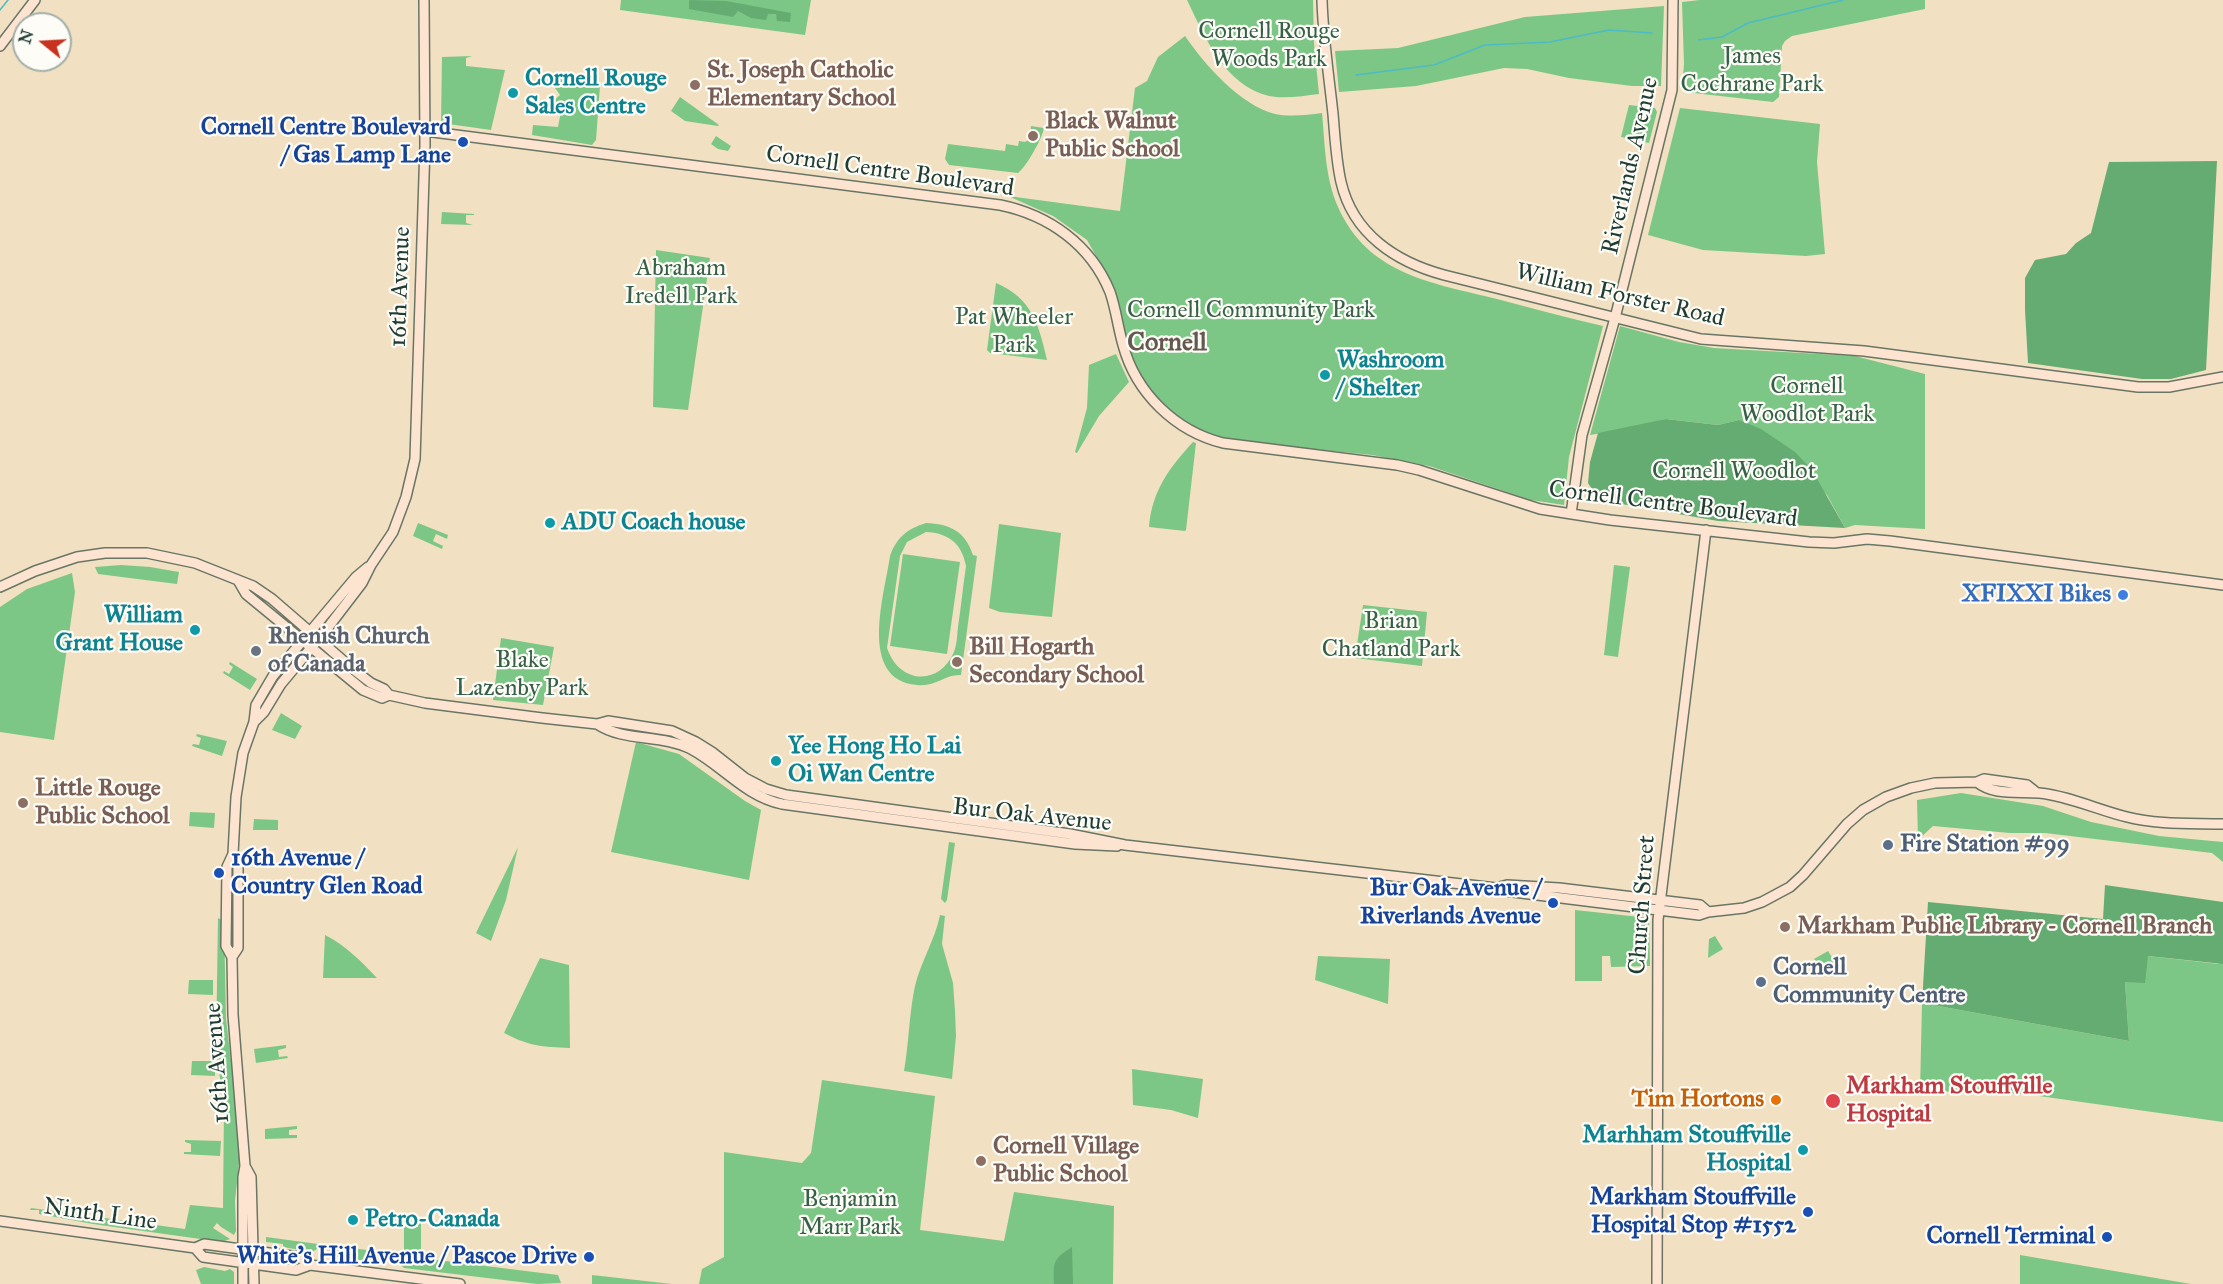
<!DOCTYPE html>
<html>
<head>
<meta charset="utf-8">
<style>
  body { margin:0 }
  #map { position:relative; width:2223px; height:1284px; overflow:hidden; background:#f2e0c2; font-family:"IM FELL Great Primer",serif }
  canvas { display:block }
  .north { position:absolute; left:12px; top:12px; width:60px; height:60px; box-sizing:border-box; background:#fdfcf7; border:2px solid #a4b0a9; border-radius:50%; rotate:288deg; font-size:16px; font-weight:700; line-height:24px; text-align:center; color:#1f3d34 }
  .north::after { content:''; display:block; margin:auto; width:21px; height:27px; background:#c8321e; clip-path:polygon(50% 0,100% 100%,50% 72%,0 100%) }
</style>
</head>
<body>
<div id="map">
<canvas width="2223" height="1284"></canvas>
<div class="north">N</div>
</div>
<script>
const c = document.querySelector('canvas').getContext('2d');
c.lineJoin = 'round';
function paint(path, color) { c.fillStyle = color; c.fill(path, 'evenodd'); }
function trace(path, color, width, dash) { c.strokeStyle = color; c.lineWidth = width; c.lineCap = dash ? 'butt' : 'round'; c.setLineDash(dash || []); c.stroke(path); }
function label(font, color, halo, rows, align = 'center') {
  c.font = font + ' "IM FELL Great Primer",serif'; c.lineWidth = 4.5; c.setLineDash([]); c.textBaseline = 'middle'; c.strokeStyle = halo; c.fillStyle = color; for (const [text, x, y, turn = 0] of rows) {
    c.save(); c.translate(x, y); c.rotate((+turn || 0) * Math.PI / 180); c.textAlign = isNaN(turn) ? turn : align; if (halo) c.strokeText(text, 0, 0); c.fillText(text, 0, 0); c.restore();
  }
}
const green = new Path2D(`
  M621,0h190l-6,35 -185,-25z
  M1187,0h126l1,43 5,51c-16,2 -34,5 -50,2 -45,-11 -64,-59 -82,-96z
  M1700,0h225v9l-133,27 -7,5 -3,5 -3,51 -6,5 -88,-10 -3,-3 2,-25 -2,-62z
  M1664,6l-3,80h-29l-63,-8 -42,-9 -23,-1 -88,18 -77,6 -4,-41 63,-3 127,-31z
  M1185,36c20,29 55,69 90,78 15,3 32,1 47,-1 3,32 3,65 16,94 30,68 95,76 159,92 35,9 71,19 106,27l-34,131 -5,48 -33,-5 -102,-34 -57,-11 -149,-15 -41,-19 -18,-13 -18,-20 -12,-20 -30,-98 -17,-30 -34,-24 -45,-20 112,15 15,-123 12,-7 11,-24z
  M472,56l-6,2v8l39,4 -14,60 -50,-7 1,-66z
  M555,77l43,7 2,2 -4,54 -4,5 -60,-10 1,-10 25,2 3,-16 -17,-2 16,-14 -7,-10z
  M680,97l39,28 -1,1 -33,-5 -14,-10z
  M1629,105l26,3 2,4 -8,31 -28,-6z
  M1680,108l140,16 -3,38 8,92 -19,2 -103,-6 -55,-15z
  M1031,126l13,2c-2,11 -17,38 -26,45l-69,-8 -4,-6 3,-15 57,7 1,-7 12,2 1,-5 6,1 5,-3z
  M716,136l15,10 -3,5 -10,-2 -7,-5z
  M442,212l32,2v1h-8v8l7,2 -32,-1z
  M656,250l54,8 -22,152 -35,-3z
  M996,283c36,15 43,42 51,77l-57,-7 -3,-3z
  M1620,326l59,16 35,6 141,8 70,18v155l-70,-4 -10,3 -18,-33 -88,-75 -21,5 -52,-6 -32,9 -44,7z
  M1116,354l13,28 -30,34 -22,37 -2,-1 12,-44 2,-43z
  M1193,442l3,1 -10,87 -1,1 -36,-4c3,-36 20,-59 44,-85z
  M418,523l30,12 -1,4 -11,-5 -3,7 10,5 -1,3 -29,-13z
  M926,523c24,1 39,8 47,32l4,1 -16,119c-16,-1 -25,12 -44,10 -60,-5 -32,-92 -27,-129 7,-19 17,-27 36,-33zM926,532c23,1 36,12 40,34 -3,20 -5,41 -8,61 -1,9 -1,19 -5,27 -7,15 -21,25 -38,22 -15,-4 -23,-14 -28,-28l13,-92 7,-14z
  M999,524l62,9 -9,84 -52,-5 -11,-4z
  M903,554l57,8 -13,92 -57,-8z
  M121,565l29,2 29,5 -2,12 -79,-10 -3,-7z
  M1614,565l16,2 -12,90 -14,-2z
  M72,573l3,19 -21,148 -54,-8v-125l27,-18z
  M1363,605l64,7 -5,54 -67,-8z
  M501,638l53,9 -11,58 -50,-5z
  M230,662l27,17 -7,11 -27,-17 1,-2 5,3 4,-7 -4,-3z
  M281,713l21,13 -7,13 -23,-9z
  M197,734l30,7 -5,15 -30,-10 1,-2 6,1 2,-7 -5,-2z
  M636,742l43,12 66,47 16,9 -12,70 -138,-28z
  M1961,793l82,13 48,16 68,14 64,6v20l-11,-9 -167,-20h-35l-77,-7 -15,14 -1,-40z
  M190,812l25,1 -1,15 -25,-2z
  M254,819l24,1v10h-25z
  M949,842l6,1 -8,57 -2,3 -4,-4z
  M518,847l-12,53 -15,41 -15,-8z
  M1575,910l74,8 1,48 -39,1 -1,-11h-8v25h-27z
  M940,915l5,1 -3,28 11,39 2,28 1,25 -4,43 -48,-8c5,-28 5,-57 11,-85 6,-25 20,-46 25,-71z
  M218,918l6,3 2,98 15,126 -6,56 1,30 -2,4 -13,-8 -4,-4 -4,5 17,11 -8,3 -129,-18 -54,-10v-4h-9l1,-2 154,21 5,-24 33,3 1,-102 -8,-56z
  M325,935c20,10 36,26 52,43h-54z
  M1715,936l8,13 -15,9 1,-19z
  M2223,947v175l-198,-28 -105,-3 2,-88 207,38 -4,-59 23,-26 71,8z
  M1828,951l7,11 -13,9 -8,-12z
  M1318,956l72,3 -2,45 -73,-24z
  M540,958l29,7 1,83c-28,-1 -41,-2 -66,-15z
  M189,980h24v15l-25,-1z
  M286,1045v3l-8,2 1,7 8,-1 1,2 -32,5 -2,-14z
  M192,1061h23v15l-24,-1z
  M1132,1069l71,10 -5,39 -27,-8 -38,-5z
  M822,1080l113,16 -15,134 84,11 10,-49 100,14 -1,78h-414l3,-15 22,-12v-105l78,11 9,-10z
  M297,1126v3l-8,1v5h8v3l-32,1v-10z
  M185,1140l36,1 -1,15 -36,-2v-2h7v-8l-6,-2z
  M404,1220h5l1,7h8v-6l3,-1v34l-17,-1z
  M266,1237l52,7 -1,5 -5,3 -29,-5v-3l-17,-2z
  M329,1245l60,8v5l-8,6 -48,-8 -4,-5z
  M397,1255l161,20 3,8 -24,1 -133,-16 -6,-6z
  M2020,1255l171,29h-171z
  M204,1267l21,4 5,-2 4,3v12h-33l-5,-14z
  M592,1275l80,9h-80z`);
const forest = new Path2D(`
  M689,0l37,1 65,12 -1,9 -13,-1 -1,-7h-8l-2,6 -15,-2 -13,-7 -5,6 -44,-8z
  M2217,161l-11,209 -35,9h-29l-114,-16 -3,-53v-32l10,-18 31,-6 10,-11 15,-10 18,-71z
  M1666,419l52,6 21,-5 22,9 34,23 17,18 33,58 -127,-7 -119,-21 -11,-17 2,-21 8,-29z
  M2105,885l118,17v62l-75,-8 -3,27 -20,-1 4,59 -207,-38 6,-101 175,17z
  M1072,1247l1,37h-19c-1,-22 -1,-25 18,-37z`);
const stream = new Path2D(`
  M0,10l8,-10
  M1698,40l24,-3 26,-14 95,-23
  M1356,75l78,-10 51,-20 65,-3 59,-12 43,3`);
const secondary = new Path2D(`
  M1322,0c1,38 7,76 11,114 2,23 3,46 8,68 12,52 55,80 103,93l257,64 163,12 274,36h31l54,-10
  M0,46l35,-46
  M425,131l575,74c49,10 91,40 110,87 6,17 8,36 13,53 13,48 52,86 100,98l174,22 22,5 121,39 70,11 199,22 25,1 33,-4 23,2 333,44
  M1571,514l11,-79 33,-117 57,-228 1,-90
  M239,582l7,12 117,96 19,8 7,-3 36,8 117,15 55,6 11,-3 64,10 24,11 16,10 33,26 21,11 20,6 284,39 55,11 371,43 9,3 194,24 9,-3 36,-4 18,-6 28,-15 13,-12 44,-51 16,-14 23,-13 25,-9 24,-5 42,-1 7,-3 43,6 10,8
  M0,587l35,-16 42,-14 28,-4h42l48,10 58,23 19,13 82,71 17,13 13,6 5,6
  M254,722l10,-10 17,-28 45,-54 36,-47 9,-18 22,-33 13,-35 9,-38 10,-314 -1,-145
  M597,724c27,18 64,10 94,25 32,17 54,47 91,55l293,40 42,2
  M1977,782c17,14 41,9 62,11 30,3 59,17 88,24 31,8 64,6 96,7
  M233,854l-6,13 -1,79 6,11 1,58 12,151 -2,11v107
  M1496,888l11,-3 52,3 141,17 8,7
  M232,957l6,-9v-81l-5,-13 3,-57 7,-44 11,-31 2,-17 17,-29 83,-99 12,-10
  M245,1166l6,11 3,107
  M0,1221l195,27 9,-4 95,13 11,8
  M195,1248l8,9 93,13 14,-5 150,19
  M1657,1284l1,-364 48,-390`);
const markers = [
  [695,85,6,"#8d6e63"],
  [513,93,6,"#0f9aa8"],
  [1033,136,6,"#8d6e63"],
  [463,142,6,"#1a4fb4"],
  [1325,375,6,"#0f9aa8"],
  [550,523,6,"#0f9aa8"],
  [2123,595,6,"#3f7fe0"],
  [195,630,6,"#0f9aa8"],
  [256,651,6,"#6b7280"],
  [957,662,6,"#8d6e63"],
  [776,761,6,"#0f9aa8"],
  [23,803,6,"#8d6e63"],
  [1888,845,6,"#5c6f8a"],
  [219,873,6,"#1a4fb4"],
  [1553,903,6,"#1a4fb4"],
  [1785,927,6,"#8d6e63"],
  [1761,982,6,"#5c6f8a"],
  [1776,1100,6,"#e8710a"],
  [1833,1101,8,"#e0444e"],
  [1803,1150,6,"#0f9aa8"],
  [981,1161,6,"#8d6e63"],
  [1808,1212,6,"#1a4fb4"],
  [353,1220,6,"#0f9aa8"],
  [2107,1237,6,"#1a4fb4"],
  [589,1257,6,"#1a4fb4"]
];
const parkNames = [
  ["Cornell Rouge",1269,32],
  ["Woods Park",1269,60],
  ["James",1752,57],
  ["Cochrane Park",1752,85],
  ["Abraham",681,269],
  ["Iredell Park",681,297],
  ["Cornell Community Park",1251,311],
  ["Pat Wheeler",1014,318],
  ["Park",1014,346],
  ["Cornell",1807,387],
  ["Woodlot Park",1807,415],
  ["Cornell Woodlot",1734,472],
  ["Brian",1391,622],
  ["Chatland Park",1391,650],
  ["Blake",522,661],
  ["Lazenby Park",522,689],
  ["Benjamin",850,1200],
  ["Marr Park",850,1228]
];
const educationNames = [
  ["St. Joseph Catholic",707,71],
  ["Elementary School",707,99],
  ["Black Walnut",1045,122],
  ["Public School",1045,150],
  ["Bill Hogarth",969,648],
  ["Secondary School",969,676],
  ["Little Rouge",35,789],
  ["Public School",35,817],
  ["Markham Public Library - Cornell Branch",1797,927],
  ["Cornell Village",993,1147],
  ["Public School",993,1175]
];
const cultureNames = [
  ["Cornell Rouge",525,79],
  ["Sales Centre",525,107],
  ["Washroom",1337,361],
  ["/ Shelter",1337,389],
  ["ADU Coach house",562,523],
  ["William",183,616,"right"],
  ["Grant House",183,644,"right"],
  ["Yee Hong Ho Lai",788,747],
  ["Oi Wan Centre",788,775],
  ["Marhham Stouffville",1791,1136,"right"],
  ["Hospital",1791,1164,"right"],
  ["Petro-Canada",365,1220]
];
const transitNames = [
  ["Cornell Centre Boulevard",451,128],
  ["/ Gas Lamp Lane",451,156],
  ["16th Avenue /",231,859,"left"],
  ["Country Glen Road",231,887,"left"],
  ["Bur Oak Avenue /",1541,889],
  ["Riverlands Avenue",1541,917],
  ["Markham Stouffville",1796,1198],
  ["Hospital Stop #1552",1796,1226],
  ["Cornell Terminal",2095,1237],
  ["White's Hill Avenue / Pascoe Drive",577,1257]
];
const streetNames = [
  ["Riverlands Avenue",1631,166,-77],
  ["Cornell Centre Boulevard",890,172,8],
  ["16th Avenue",401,287,-88],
  ["William Forster Road",1620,296,13],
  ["Cornell Centre Boulevard",1673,505,7],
  ["Bur Oak Avenue",1032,816,6],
  ["Church Street",1643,905,-86],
  ["16th Avenue",218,1063,-94],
  ["Ninth Line",100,1215,8]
];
const shopNames = [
  ["XFIXXI Bikes",2111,595]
];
const worshipNames = [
  ["Rhenish Church",268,637],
  ["of Canada",268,665]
];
const serviceNames = [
  ["Fire Station #99",1900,845],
  ["Cornell",1773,968],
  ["Community Centre",1773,996]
];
const healthNames = [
  ["Markham Stouffville",1846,1087],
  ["Hospital",1846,1115]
];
const foodNames = [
  ["Tim Hortons",1764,1100]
];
const neighbourhoodNames = [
  ["Cornell",1167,344]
];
paint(green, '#7cc785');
paint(forest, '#65ac72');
trace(stream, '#4dbbc6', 1.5);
trace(secondary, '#697666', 12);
trace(secondary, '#fde4d0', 9);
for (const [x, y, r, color] of markers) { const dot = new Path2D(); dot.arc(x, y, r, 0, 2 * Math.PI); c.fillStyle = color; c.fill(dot); trace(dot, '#fdfcf7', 2); }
label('24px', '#366048', '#fdfcf7', parkNames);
label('bold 24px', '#785e54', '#fdfcf7', educationNames, 'left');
label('bold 24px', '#0d838f', '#fdfcf7', cultureNames, 'left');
label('bold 24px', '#164399', '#fdfcf7', transitNames, 'right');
label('24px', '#1f3d34', '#fdfcf7', streetNames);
label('bold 24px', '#366cbe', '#fdfcf7', shopNames, 'right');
label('bold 24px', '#5b616d', '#fdfcf7', worshipNames, 'left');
label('bold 24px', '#4e5e75', '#fdfcf7', serviceNames, 'left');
label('bold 24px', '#be3a42', '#fdfcf7', healthNames, 'left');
label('bold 24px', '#c56008', '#fdfcf7', foodNames, 'right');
label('bold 26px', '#64594f', '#fdfcf7', neighbourhoodNames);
</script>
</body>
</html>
